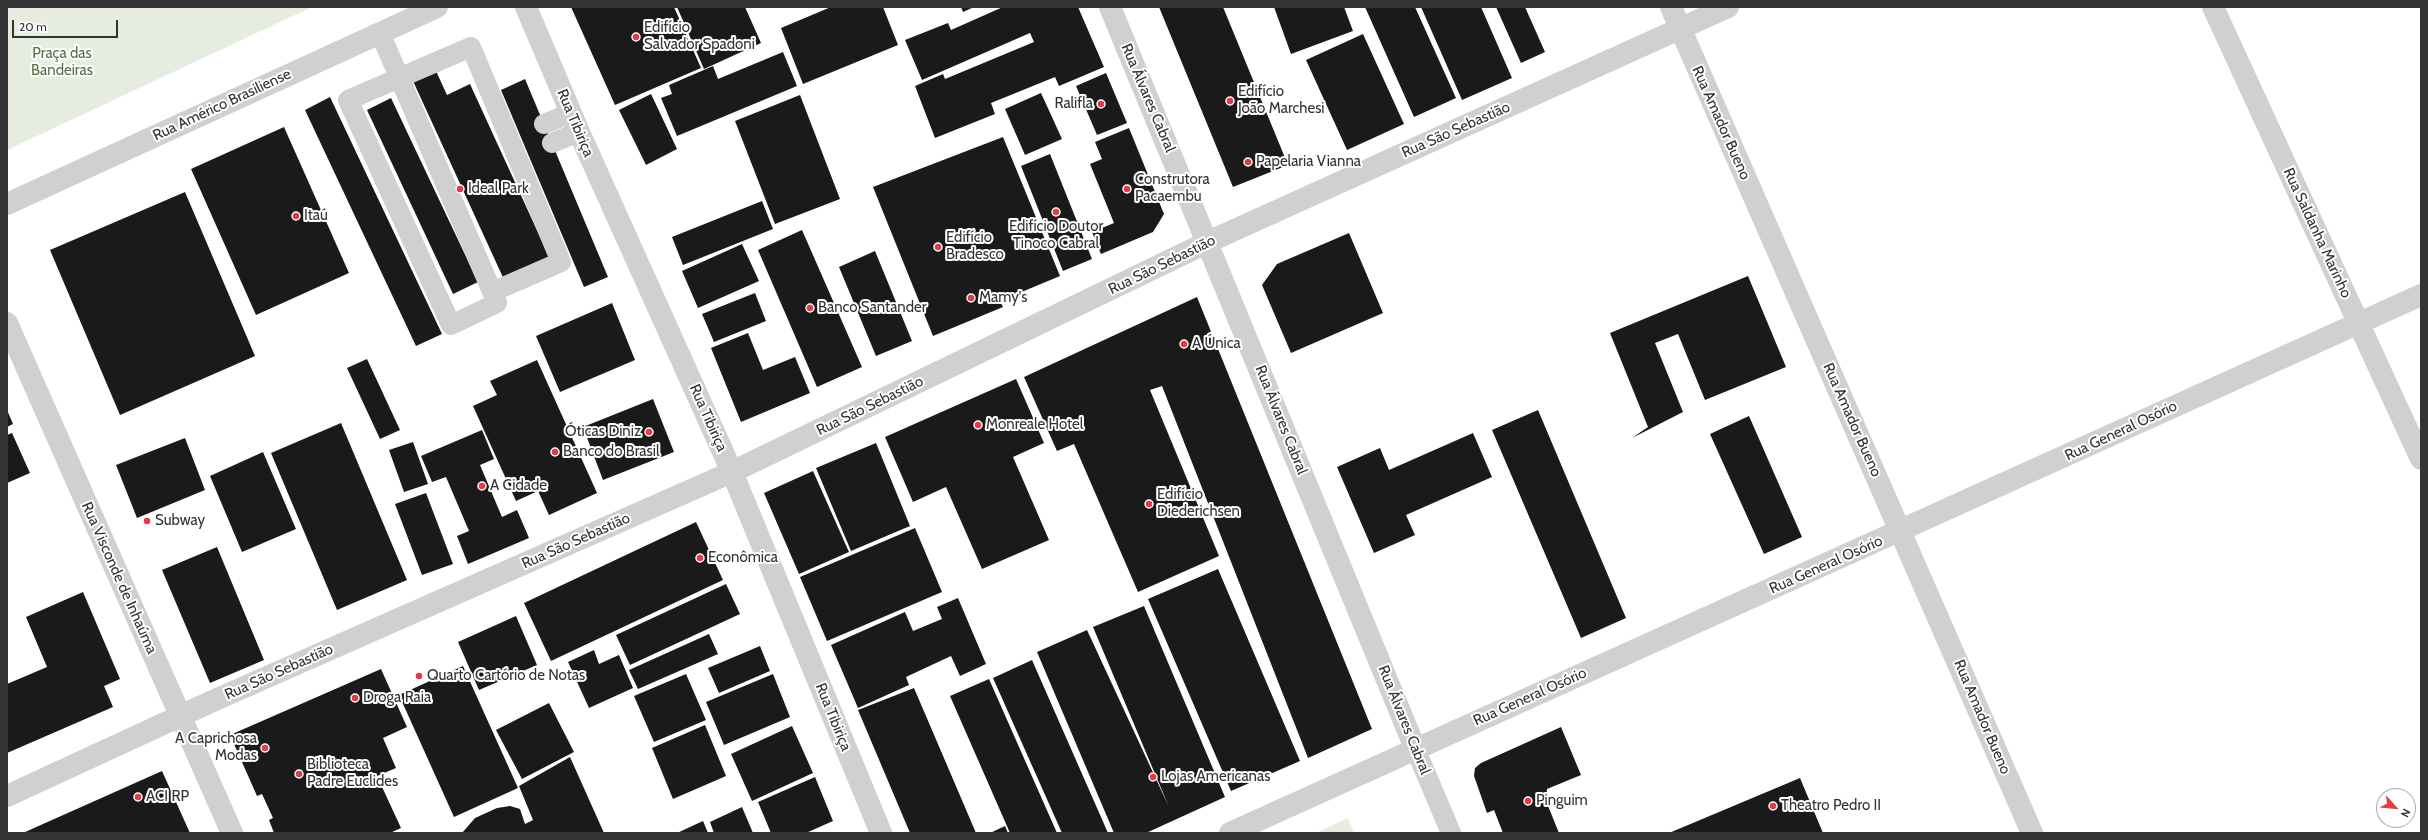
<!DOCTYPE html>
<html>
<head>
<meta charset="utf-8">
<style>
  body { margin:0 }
  #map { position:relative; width:2428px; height:840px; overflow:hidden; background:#fff; font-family:Cabin,sans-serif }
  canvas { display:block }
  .frame { position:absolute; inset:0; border:8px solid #333; pointer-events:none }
  .north { position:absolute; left:2376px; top:788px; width:40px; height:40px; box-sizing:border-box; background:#fff; border:1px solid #adadad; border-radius:50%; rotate:117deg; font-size:11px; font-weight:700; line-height:16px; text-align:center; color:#333 }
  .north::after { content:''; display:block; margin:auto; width:14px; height:18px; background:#e63946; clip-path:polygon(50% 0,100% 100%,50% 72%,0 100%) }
  .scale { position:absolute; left:12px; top:20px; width:106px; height:18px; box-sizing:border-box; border:2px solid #333; border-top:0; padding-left:5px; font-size:12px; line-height:14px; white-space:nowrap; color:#333; -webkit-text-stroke:3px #fff; paint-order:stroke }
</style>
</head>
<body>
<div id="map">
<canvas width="2428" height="840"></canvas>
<div class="frame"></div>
<div class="north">N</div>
<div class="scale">20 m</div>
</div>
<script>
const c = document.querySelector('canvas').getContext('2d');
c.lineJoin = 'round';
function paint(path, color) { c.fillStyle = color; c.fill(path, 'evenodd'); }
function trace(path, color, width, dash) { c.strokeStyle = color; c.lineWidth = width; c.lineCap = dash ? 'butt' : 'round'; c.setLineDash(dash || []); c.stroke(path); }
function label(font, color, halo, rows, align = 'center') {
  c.font = font + ' Cabin,sans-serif'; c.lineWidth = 4; c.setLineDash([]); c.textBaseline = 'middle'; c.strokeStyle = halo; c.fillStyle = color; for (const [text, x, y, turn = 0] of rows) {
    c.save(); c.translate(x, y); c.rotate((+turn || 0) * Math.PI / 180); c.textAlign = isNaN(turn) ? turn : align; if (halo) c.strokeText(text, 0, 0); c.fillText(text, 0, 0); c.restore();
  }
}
const green = new Path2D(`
  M7,7h305l-305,143z
  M1348,818l6,15h-38z`);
const building = new Path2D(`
  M571,7h103l27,61 -86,37z
  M677,7h68l16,36 -57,26z
  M831,7h52l15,38 -95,39 -22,-56z
  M961,7h13l-11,5z
  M1003,7h75l26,60 -45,19 -4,-9 -64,26 4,11 -60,24 -20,-52 28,-12 2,5 89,-37 -4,-9 -108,47 -17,-40 43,-17 3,7z
  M1159,7h64l65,158 -55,22z
  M1274,7h70l9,24 -62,23z
  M1365,7h50l41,91 -42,19z
  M1421,7h60l31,71 -50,22z
  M1496,7h29l20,45 -24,11z
  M1363,34l41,90 -57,26 -41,-90z
  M783,52l14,34 -120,50 -16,-38 11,-4 -3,-9 44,-19 5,13z
  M436,71l11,24 23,-11 82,179 -46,21 -93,-203z
  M1106,73l21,50 -30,12 -21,-49z
  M525,79l83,198 -24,10 -83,-197z
  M1041,93l21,46 -37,16 -20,-46z
  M651,94l26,55 -31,16 -27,-55z
  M800,95l40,104 -65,25 -40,-103z
  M330,97l112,237 -26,12 -111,-236z
  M391,98l87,184 -25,12 -86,-184z
  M284,127l65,146 -93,42 -65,-146z
  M1129,128l35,86 -11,18 -52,22 -9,-22 22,-9 -24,-59 12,-5 -7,-17z
  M1003,137l57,139 -60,25 3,6 -70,29 -60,-149z
  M1050,154l42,105 -29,12 -42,-105z
  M185,192l70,164 -135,59 -70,-165z
  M762,201l11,28 -90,36 -11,-28z
  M802,230l60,137 -45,20 -59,-137z
  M1349,233l34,80 -92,40 -29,-68 15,-21z
  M742,244l17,37 -61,27 -16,-37z
  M875,251l37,90 -36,15 -37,-89z
  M1748,276l38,91 -81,33 -27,-66 -23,9 28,69 -51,26 16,-11 -38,-94z
  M755,293l11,28 -52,21 -12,-28z
  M1197,297l175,432 -64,29 -146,-372 -12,4 69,166 -81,36 -64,-148 -17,7 -33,-74z
  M612,303l23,57 -75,32 -24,-56z
  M748,333l15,37 32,-13 15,36 -69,29 -30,-74z
  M367,359l33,71 -20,9 -33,-71z
  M537,360l60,133 -48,22 -11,-24 -22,10 -43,-95 24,-11 -7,-14z
  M1016,379l28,64 -31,14 36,83 -67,29 -36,-82 -33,15 -28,-65z
  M653,399l21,53 -71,28 -20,-53z
  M7,410l6,14 -6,3z
  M1538,410l88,208 -45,20 -89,-208z
  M1749,416l53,121 -38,17 -54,-120z
  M341,423l66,157 -70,30 -66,-157z
  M482,430l12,29 -14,6 22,52 15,-7 12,28 -61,26 -11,-28 12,-5 -23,-54 -14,5 -11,-26z
  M12,433l18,40 -23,10v-48z
  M1473,433l19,44 -86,38 9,20 -41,18 -37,-86 43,-19 9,22z
  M185,438l20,52 -68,28 -21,-53z
  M413,442l15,42 -24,8 -15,-42z
  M876,443l34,83 -59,25 -35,-83z
  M263,452l33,77 -54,23 -32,-76z
  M813,471l36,81 -50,22 -35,-81z
  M426,493l27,71 -31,11 -27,-71z
  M696,522l27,58 -172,81 -27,-58z
  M915,528l27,64 -115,49 -27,-64z
  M217,547l47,113 -54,23 -48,-113z
  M1218,569l82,192 -69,30 -83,-192z
  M726,584l14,30 -110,51 -14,-30z
  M83,592l37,87 -16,7 9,21 -106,46v-69l40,-17 -21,-50z
  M958,598l28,66 -26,12 -9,-20 -45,21 3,8 -51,23 -27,-63 74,-33 8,19 29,-12 -5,-12z
  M1144,606l81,191 -79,36h-32l-77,-181 50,-22 82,177 -76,-180z
  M516,616l21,49 -58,25 -21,-48z
  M709,634l9,20 -80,35 -9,-19z
  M760,646l10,25 -51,22 -11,-25z
  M594,650l5,14 20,-9 14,33 -44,20 -21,-46z
  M1032,660l76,173h-46l-69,-155z
  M463,666l55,122 -64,29 -55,-122z
  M381,669l26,58 -24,11 13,30 -19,8 24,52 -11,5h-116l-5,-13 4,-2 -11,-24 -5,2 -27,-61z
  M686,674l20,46 -52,22 -20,-46z
  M773,674l17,43 -66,28 -18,-43z
  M989,679l68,154h-47l-60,-137z
  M914,688l62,145h-66l-52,-123z
  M549,703l25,49 -52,27 -26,-49z
  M705,725l21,51 -53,23 -21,-51z
  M792,726l21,47 -61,28 -21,-47z
  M1561,727l20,48 -34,14 -1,12 13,32h-56l-9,-23 -7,3 -13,-37 1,-8 6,-5z
  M570,757l34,76h-142l13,-15 22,-10 13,-2 10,3 5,15 8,-4 -14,-34z
  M162,771l28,62h-167l20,-9z
  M815,777l18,44 -27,12h-35l-13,-31z
  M1800,778l23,55h-154z
  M742,807l11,26h-39l-4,-11z
  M703,821l5,12h-31z
  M1005,826l3,7h-18z`);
const lane = new Path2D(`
  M380,33l117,270 -46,22 -103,-225 123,-53 90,215 -69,30
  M544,124l27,-11
  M552,143l27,-11
  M1415,748l36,85`);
const street = new Path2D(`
  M526,7l53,125 153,340 149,361
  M1110,7l305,741
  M1671,7l361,826
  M2213,7l208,452
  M7,204l430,-197
  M7,323l225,510
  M7,796l208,-96 517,-228 476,-230 520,-235
  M1230,833l1191,-538`);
const markers = [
  [636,37,4,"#e63946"],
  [1230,101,4,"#e63946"],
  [1101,104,4,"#e63946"],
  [1248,162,4,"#e63946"],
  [460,189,4,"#e63946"],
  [1127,189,4,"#e63946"],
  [1056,212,4,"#e63946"],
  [296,216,4,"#e63946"],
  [938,247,4,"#e63946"],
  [971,298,4,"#e63946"],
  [810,308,4,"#e63946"],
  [1184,344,4,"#e63946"],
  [978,425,4,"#e63946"],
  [649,432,4,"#e63946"],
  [555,452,4,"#e63946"],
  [482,486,4,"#e63946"],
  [1149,504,4,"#e63946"],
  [147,521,4,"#e63946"],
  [700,558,4,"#e63946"],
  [419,676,4,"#e63946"],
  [355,698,4,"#e63946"],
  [265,748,4,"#e63946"],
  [299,774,4,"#e63946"],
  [1153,777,4,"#e63946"],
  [138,797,4,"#e63946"],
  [1528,801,4,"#e63946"],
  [1773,806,4,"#e63946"]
];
const poiNames = [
  ["Edifício",644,28],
  ["Salvador Spadoni",644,45],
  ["Edifício",1238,92],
  ["João Marchesi",1238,109],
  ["Ralifla",1093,104,"right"],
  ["Papelaria Vianna",1256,162],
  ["Construtora",1135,180],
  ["Pacaembu",1135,197],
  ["Ideal Park",468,189],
  ["Itaú",304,216],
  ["Edifício Doutor",1056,227,"center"],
  ["Tinoco Cabral",1056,244,"center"],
  ["Edifício",946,238],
  ["Bradesco",946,255],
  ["Mamy's",979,298],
  ["Banco Santander",818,308],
  ["A Única",1192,344],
  ["Monreale Hotel",986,425],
  ["Óticas Diniz",641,432,"right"],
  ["Banco do Brasil",563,452],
  ["A Cidade",490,486],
  ["Edifício",1157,495],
  ["Diederichsen",1157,512],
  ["Subway",155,521],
  ["Econômica",708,558],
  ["Quarto Cartório de Notas",427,676],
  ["Droga Raia",363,698],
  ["A Caprichosa",257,739,"right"],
  ["Modas",257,756,"right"],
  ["Biblioteca",307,765],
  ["Padre Euclides",307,782],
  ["Lojas Americanas",1161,777],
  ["ACI RP",146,797],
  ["Pinguim",1536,801],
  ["Theatro Pedro II",1781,806]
];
const parkNames = [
  ["Praça das",62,54],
  ["Bandeiras",62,71]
];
const streetNames = [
  ["Rua Álvares Cabral",1148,98,67],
  ["Rua Américo Brasiliense",222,105,-25],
  ["Rua Tibiriça",575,123,67],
  ["Rua Amador Bueno",1721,123,66],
  ["Rua São Sebastião",1456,130,-24],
  ["Rua Saldanha Marinho",2317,233,65],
  ["Rua São Sebastião",1162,265,-26],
  ["Rua São Sebastião",870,406,-26],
  ["Rua Tibiriça",708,418,66],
  ["Rua Álvares Cabral",1281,420,68],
  ["Rua Amador Bueno",1852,420,66],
  ["Rua General Osório",2121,431,-25],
  ["Rua São Sebastião",576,541,-24],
  ["Rua General Osório",1826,565,-24],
  ["Rua Visconde de Inhaúma",119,578,66],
  ["Rua São Sebastião",279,672,-24],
  ["Rua General Osório",1530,697,-24],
  ["Rua Tibiriça",833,717,68],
  ["Rua Amador Bueno",1982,717,67],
  ["Rua Álvares Cabral",1404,720,68]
];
paint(green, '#e6ecdf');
paint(building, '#1a1a1a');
trace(lane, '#d0d0d0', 20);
trace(street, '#d0d0d0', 22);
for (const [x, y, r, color] of markers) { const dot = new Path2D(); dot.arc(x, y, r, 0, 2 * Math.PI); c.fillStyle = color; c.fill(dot); trace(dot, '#fff', 1.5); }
label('15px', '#333', '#fff', poiNames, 'left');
label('15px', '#56703f', '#fff', parkNames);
label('15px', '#333', '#fff', streetNames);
</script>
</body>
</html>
